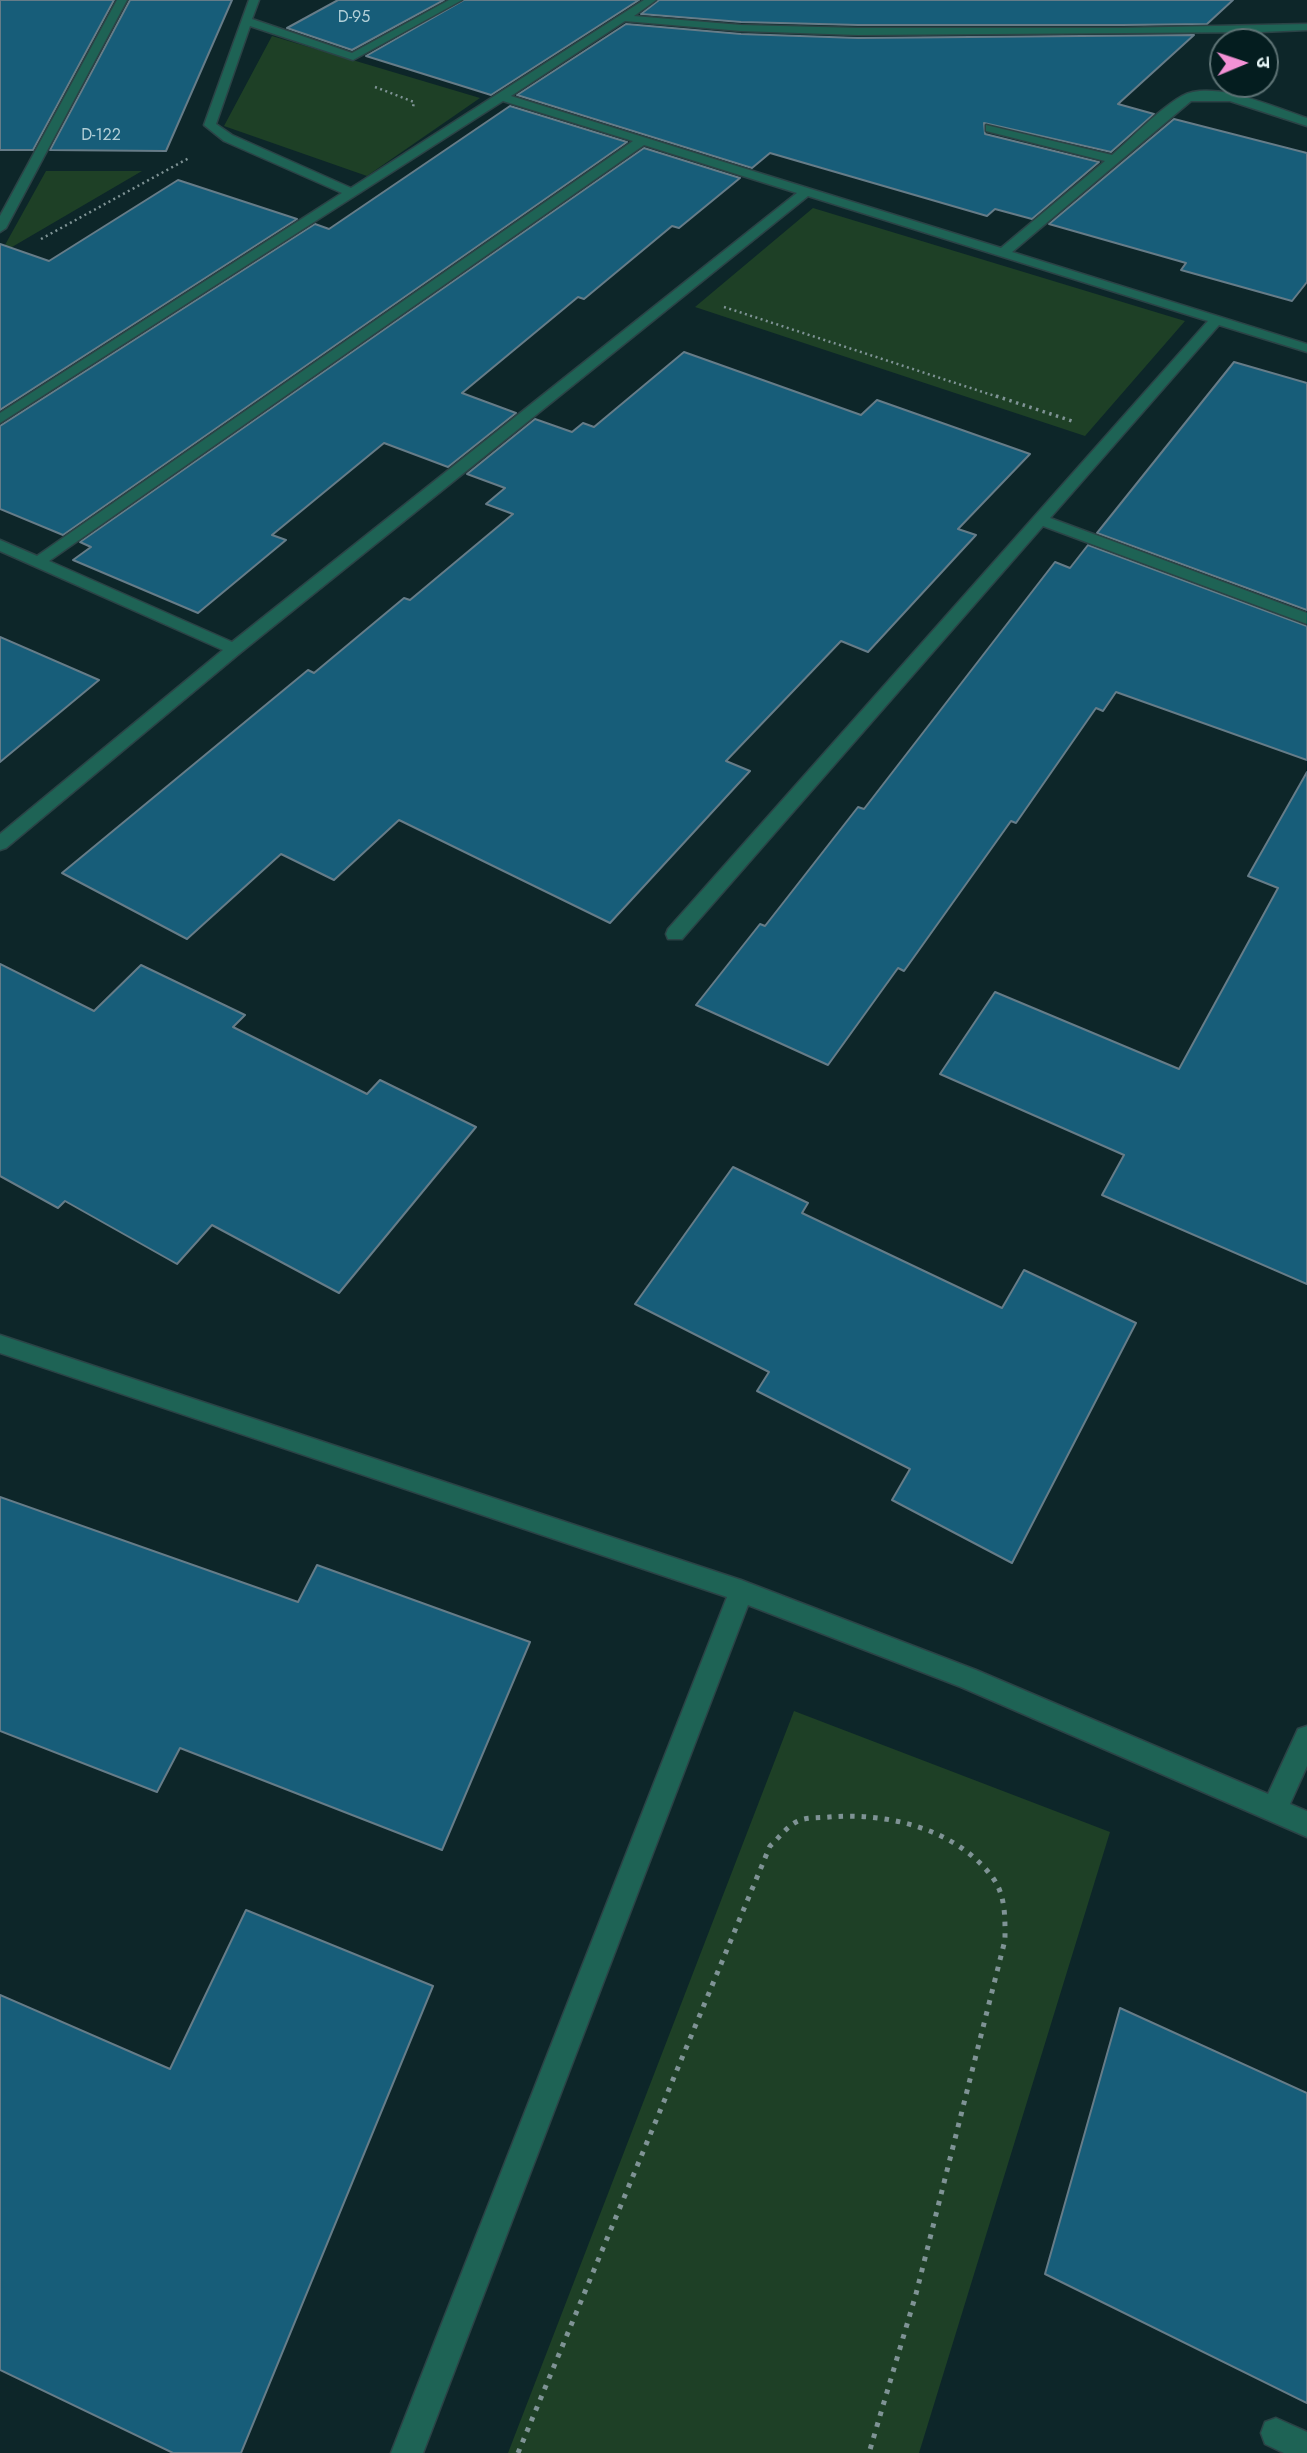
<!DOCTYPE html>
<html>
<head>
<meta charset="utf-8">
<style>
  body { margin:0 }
  #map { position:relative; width:1307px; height:2453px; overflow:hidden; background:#0d2629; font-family:Jost,"Noto Sans Devanagari",sans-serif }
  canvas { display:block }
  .north { position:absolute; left:1209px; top:28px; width:70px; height:70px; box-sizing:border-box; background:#041d1f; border:2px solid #5e7375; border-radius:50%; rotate:88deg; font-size:19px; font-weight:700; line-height:28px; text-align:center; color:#e6f5f6 }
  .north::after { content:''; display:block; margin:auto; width:24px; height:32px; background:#f391d5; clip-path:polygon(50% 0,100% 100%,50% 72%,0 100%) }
</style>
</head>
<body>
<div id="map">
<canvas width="1307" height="2453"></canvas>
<div class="north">उ</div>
</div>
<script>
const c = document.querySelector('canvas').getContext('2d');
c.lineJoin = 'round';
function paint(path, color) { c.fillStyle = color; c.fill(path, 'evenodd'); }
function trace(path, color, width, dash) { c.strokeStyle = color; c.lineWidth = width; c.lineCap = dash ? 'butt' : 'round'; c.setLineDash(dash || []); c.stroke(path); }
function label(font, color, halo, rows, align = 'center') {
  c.font = font + ' Jost,sans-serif'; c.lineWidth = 5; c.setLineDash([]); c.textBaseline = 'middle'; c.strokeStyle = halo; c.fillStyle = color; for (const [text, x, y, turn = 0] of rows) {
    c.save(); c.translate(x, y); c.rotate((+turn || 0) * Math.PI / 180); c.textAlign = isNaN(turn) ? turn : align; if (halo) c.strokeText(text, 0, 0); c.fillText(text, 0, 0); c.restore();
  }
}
const green = new Path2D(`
  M272,36l208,62 -113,78 -143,-50z
  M46,171h96l-142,83z
  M813,208l372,113 -100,115 -390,-129z
  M794,1711l316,121 -191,621h-411z`);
const building = new Path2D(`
  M0,0h114l-81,150h-33z
  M130,0h102l-66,151 -116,-1z
  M338,0h106l-92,50 -65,-22z
  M464,0h175l-148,95 -125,-39z
  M659,0h574l-26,24 -85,1h-264l-117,-3 -100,-8z
  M626,24l115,10 117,4 336,-3 -76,69 36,10 -43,38 -127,-29 1,11 114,28 -67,57 -37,-10 -8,7 -217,-63 -18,15 -235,-73z
  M510,106l117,36 -564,393 -63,-26v-83l315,-202 14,5z
  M1174,119l133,34v129l-15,19 -111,-31 5,-7 -137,-39z
  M644,148l96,30 -61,50 -7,-2 -88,73 -6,-2 -116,96 54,20 -68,54 -64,-24 -112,92 14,5 -88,73 -125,-53 18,-13 -11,-5z
  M178,180l119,39 -297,191v-166l49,17z
  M684,352l177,63 16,-15 153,54 -72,75 18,6 -108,117 -27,-11 -115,120 24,10 -140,152 -211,-103 -65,60 -53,-26 -94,85 -125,-66 246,-203 6,3 90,-75 6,2 103,-86 -27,-10 19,-16 -38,-14 68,-55 37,13 11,-9 11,4z
  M1234,362l73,21v227l-210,-77z
  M1088,545l219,81v134l-191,-68 -13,19 -7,-3 -80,115 -5,-2 -107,150 -6,-3 -70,97 -132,-60 64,-81 5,2 93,-119 6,2 191,-247 15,6z
  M0,637l99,43 -99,82z
  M1307,772v512l-205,-89 22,-40 -184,-81 55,-82 184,77 99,-181 -30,-12z
  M0,964l94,47 47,-46 104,50 -12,12 134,67 13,-14 96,47 -137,166 -127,-68 -35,39 -112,-63 -7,7 -58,-32z
  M733,1167l75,36 -6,10 200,95 22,-38 112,53 -124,240 -120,-63 18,-31 -153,-78 12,-19 -134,-68z
  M0,1497l298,105 19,-37 213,77 -88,208 -262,-102 -23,44 -157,-61z
  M246,1910l187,76 -192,467h-68l-173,-83v-375l170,74z
  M1120,2008l187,85v310l-262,-129z`);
const pathFar2 = new Path2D(`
  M375,87l39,15 -1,5
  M41,239l148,-81
  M724,307l277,91`);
const pathFar1 = new Path2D(`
  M996,396l76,25`);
const path = new Path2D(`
  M518,2453l252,-607c9,-8 17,-20 28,-25 9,-4 22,-3 31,-4 58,-5 128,12 164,61 13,18 12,41 12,62l-89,354 -47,159`);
const minor = new Path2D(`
  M117,0h10l-121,228 -6,4v-16z
  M249,0h10l-7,19 100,34 97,-53h13l-109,60 -103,-34 -34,98 16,11 119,53 293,-188h12l-22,16 107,9 117,3h264l185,-4v6l-46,2 -403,3 -117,-4 -116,-10 -114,75 490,152 104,-87 -119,-30v-6l126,30c21,-18 47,-46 70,-59 31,-17 94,12 125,22v8l-77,-25h-39l-179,151 295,92v8l-88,-27 -169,193 257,95v11l-264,-98 -361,413h-14l-2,-5 2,-5 540,-608 -400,-125 -568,457 -234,195 -6,2v-16l223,-184 -223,-99v-11l37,16 596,-415 -130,-40 -503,322v-10l342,-220 -118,-52 -20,-16zM644,145l153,48 -565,449 -183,-81z
  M0,1335l741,245 235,90 292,124 30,-65 9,-3v40l-17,38 17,7v26l-346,-150 -213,-82 -325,848h-32l336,-856 -727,-244z
  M1276,2418l31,14v21h-23l-19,-9 -4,-11 4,-11z`);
const numberNames = [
  ["D-95",354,18],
  ["D-122",101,136]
];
paint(green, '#1e4026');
paint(building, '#175d79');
trace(building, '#667c88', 2);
trace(minor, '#2b4346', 3);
trace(pathFar2, '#7f9395', 2.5, [2, 3.5]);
trace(pathFar1, '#7f9395', 3.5, [2.5, 4.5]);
trace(path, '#7f9395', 5, [4.5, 7]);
paint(minor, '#1e6355');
label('16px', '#b2cfd7', null, numberNames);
</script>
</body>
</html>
